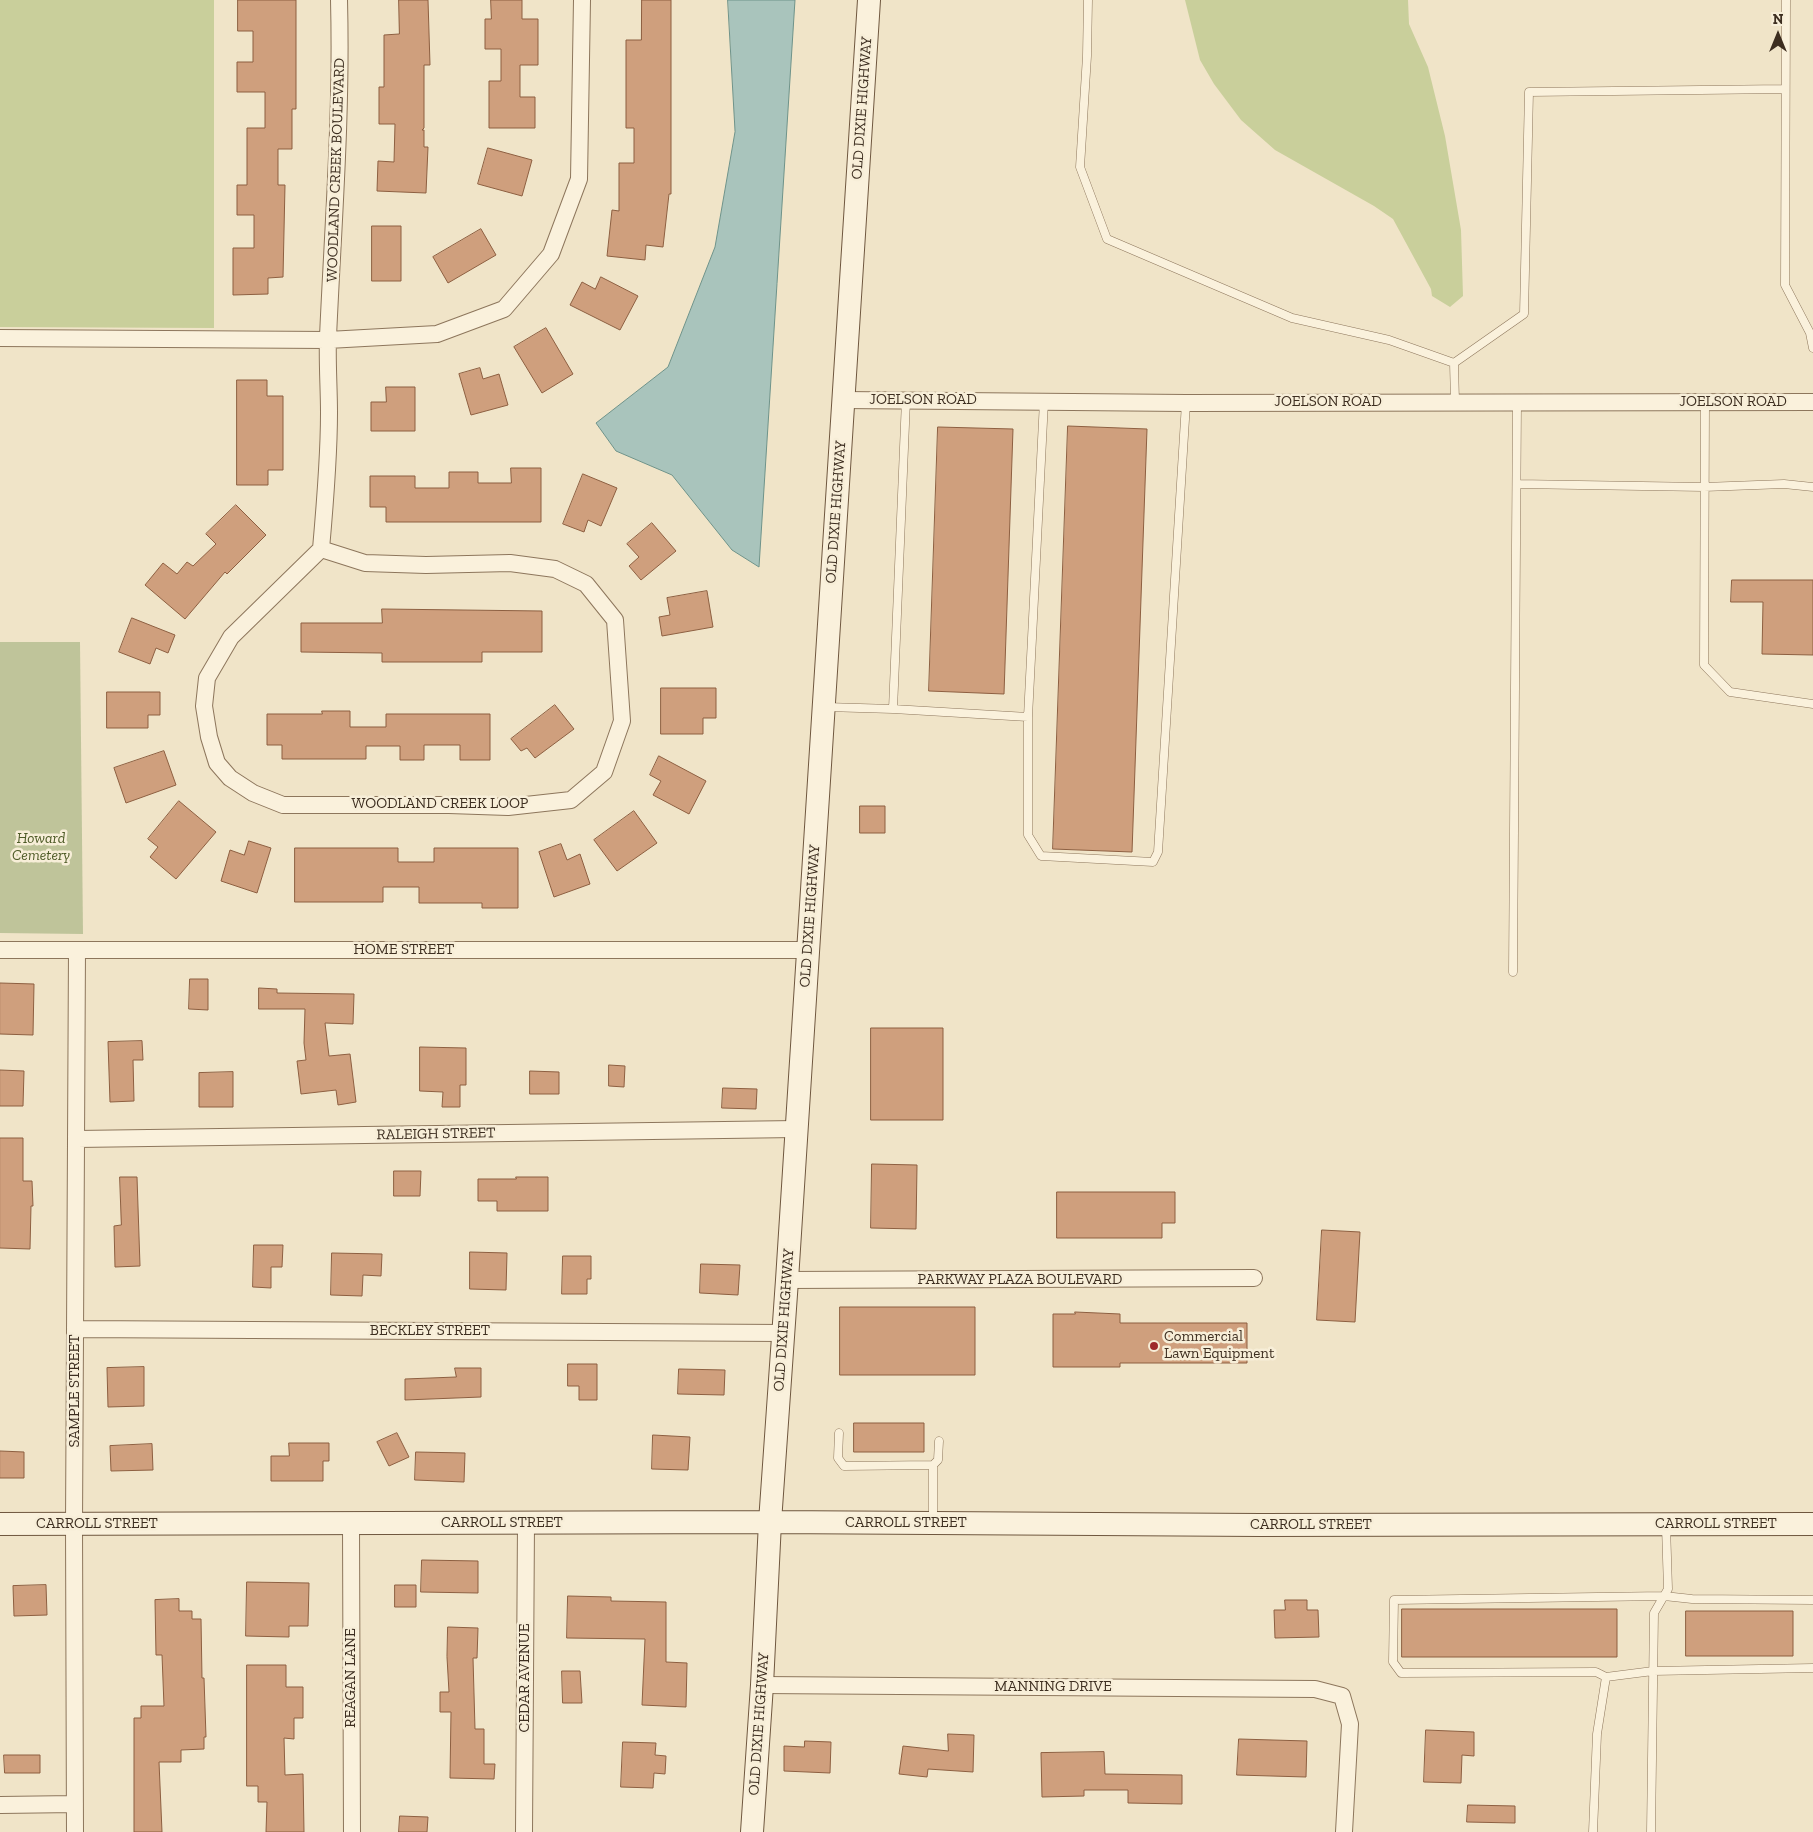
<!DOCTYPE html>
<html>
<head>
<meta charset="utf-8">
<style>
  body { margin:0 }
  #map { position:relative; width:1813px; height:1832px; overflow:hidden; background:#f0e4c8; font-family:"Zilla Slab",serif }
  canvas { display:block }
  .north { position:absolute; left:1753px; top:10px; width:50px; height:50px; -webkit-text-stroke:4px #f7eed8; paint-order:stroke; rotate:0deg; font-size:14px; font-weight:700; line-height:20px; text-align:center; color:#3d2e20 }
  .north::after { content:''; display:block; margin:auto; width:18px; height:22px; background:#3d2e20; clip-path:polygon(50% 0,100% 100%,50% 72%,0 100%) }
</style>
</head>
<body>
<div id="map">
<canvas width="1813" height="1832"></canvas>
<div class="north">N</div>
</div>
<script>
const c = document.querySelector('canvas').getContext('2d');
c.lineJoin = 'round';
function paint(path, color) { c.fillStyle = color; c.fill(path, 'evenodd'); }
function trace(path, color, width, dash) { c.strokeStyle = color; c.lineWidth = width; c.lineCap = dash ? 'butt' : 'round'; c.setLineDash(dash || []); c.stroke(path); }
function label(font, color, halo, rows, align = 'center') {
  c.font = font + ' "Zilla Slab",serif'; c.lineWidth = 5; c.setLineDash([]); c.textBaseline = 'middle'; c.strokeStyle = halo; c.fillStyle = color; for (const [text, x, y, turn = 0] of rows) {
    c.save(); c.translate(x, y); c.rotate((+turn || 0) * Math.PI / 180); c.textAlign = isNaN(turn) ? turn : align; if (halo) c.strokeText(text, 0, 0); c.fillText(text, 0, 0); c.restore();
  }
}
const green = new Path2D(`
  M0,0h214v328l-214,-1z
  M1185,0h223l1,24 19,43 17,69 16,94 2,66 -13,11 -18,-11 -1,-7 -38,-70 -19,-13 -99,-56 -34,-30 -27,-36 -14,-24z`);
const cemetery = new Path2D(`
  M0,642h80l3,292 -83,-1z`);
const water = new Path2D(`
  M728,0h67l-36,567 -27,-17 -60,-75 -56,-24 -20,-28 72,-56 47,-120 20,-115z`);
const building = new Path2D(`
  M238,0h58v109h-4v40h-14v36h7l-2,92 -15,1v16l-35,1v-47h21v-33h-17v-30h10v-57h18v-36h-28v-30h16v-31h-15z
  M399,0h29l2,65h-6v63l-2,2h2v17h4l-2,46 -49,-2 1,-30 16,1 1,-38h-16v-37h5v-52l15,-1z
  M491,0h31v19h16v46h-18v32h15v31h-46v-47h12v-32h-16v-30h6z
  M642,0h29v194h-2l-6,53 -17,-2 -1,15 -38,-4 5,-46 7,1v-48h15v-35h-8v-88h15z
  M488,148l44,12 -10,36 -44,-12z
  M372,226h29v55h-29z
  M481,229l15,26 -48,28 -15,-26z
  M601,277l37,19 -18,34 -50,-25 12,-23 13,7z
  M546,328l27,46 -31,19 -28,-46z
  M480,368l3,11 16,-5 9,31 -37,10 -12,-41z
  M237,380h30v16h16v74h-15v15h-31z
  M386,387h29v44h-44v-29h15z
  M1068,426l79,3 -15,423 -79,-3z
  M938,427l75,2 -9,265 -75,-3z
  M511,468h30v54h-155v-15h-16v-31h45v12h34v-16h29v11h33z
  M583,474l34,14 -16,38 -13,-6 -4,12 -21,-8z
  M236,505l30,30 -39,39 -2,-2 -40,47 -40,-34 18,-22 14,11 10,-12 6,4 23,-22 -10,-10z
  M652,523l24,28 -35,29 -12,-14 10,-9 -12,-13z
  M1732,580h81v75l-51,-1 1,-52h-32z
  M707,591l6,36 -51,9 -3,-19 11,-2 -3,-17z
  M382,609l160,2v41h-60v10h-100v-9l-81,-1v-29h81z
  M132,618l43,17 -7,18 -12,-5 -6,16 -31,-12z
  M661,688h55v30h-13v16h-42z
  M107,692h53v23h-12v13h-41z
  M555,705l19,24 -39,29 -8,-10 -6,3 -10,-12z
  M322,711h28v16h36v-13h104v46h-30v-15h-36v15h-24v-14h-34v13h-84v-14h-15v-31h55z
  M164,751l12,34 -50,18 -12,-35z
  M659,756l47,25 -17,33 -36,-19 8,-14 -11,-6z
  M179,801l37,31 -40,47 -26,-22 8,-10 -10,-8z
  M860,806h25v27h-25z
  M634,811l23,32 -40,28 -23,-31z
  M249,841l22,7 -14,45 -36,-12 9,-31 14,5z
  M561,844l6,16 13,-6 10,30 -36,13 -15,-45z
  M295,848h103v14h36v-14h84v60h-36v-5h-63v-16h-36v15h-88z
  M190,979h18v31l-19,-1z
  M0,983l34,1 -1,51 -33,-1z
  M259,988l18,1v4l77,1 -1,30 -28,-1 4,33 21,-2 6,48 -18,3 -2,-15 -35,4 -4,-33 9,-1 -2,-17 1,-34h-46z
  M871,1028h72v92h-72z
  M142,1041l1,19h-10l1,41 -24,1 -2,-60z
  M420,1047l46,1v37h-6v22h-18l1,-15 -23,-1z
  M609,1065l16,1 -1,21 -15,-1z
  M0,1070l24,1 -1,35h-23z
  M530,1071l29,1v22h-29z
  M233,1072v35h-34v-34z
  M723,1088l34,1 -1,20 -34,-1z
  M0,1138h23v43h9l1,25h-2l-1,43 -30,-1z
  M872,1164l45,1 -1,64 -45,-1z
  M394,1171h27l-1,25h-26z
  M120,1177h17l3,89 -25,1 -1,-41 7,-1z
  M516,1177h32v34h-51v-10h-19v-22h38z
  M1057,1192h118v31h-13v15h-105z
  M1322,1230l38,2 -5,90 -38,-2z
  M254,1245h29l-1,22h-11v21l-18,-1z
  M470,1252l37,1 -1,37 -36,-1z
  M332,1253l50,1 -1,22 -18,-1 -1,21 -31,-1z
  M563,1256h28v23h-4v15h-25z
  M701,1264l39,1 -2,30 -38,-2z
  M840,1307h135v68h-135z
  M1075,1312l45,2v9h127v40h-127v4h-67v-53h22z
  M568,1364h29v36h-18v-14h-11z
  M144,1367v39l-36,1 -1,-39z
  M455,1368h26v29l-76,3v-21l51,-2z
  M679,1369l46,1 -1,25 -46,-1z
  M854,1423h70v29h-70z
  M397,1433l12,24 -20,9 -12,-24z
  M653,1435l37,2 -2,33 -36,-1z
  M289,1443h40v18h-6v20h-52v-25h18z
  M152,1444l1,26 -42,1 -1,-25z
  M0,1451l24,1v26h-24z
  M416,1452l49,1 -1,29 -49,-2z
  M422,1560l56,1v32l-57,-1z
  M247,1582l62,1 -1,43h-19v11l-43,-1z
  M46,1585l1,30 -33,1 -1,-30z
  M395,1585h21v22h-21z
  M568,1596l43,1v4l55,1v60l21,1 -1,44 -44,-2 3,-66 -78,-1z
  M179,1599v12h13v8h9l1,59h2l2,59h-2v12l-23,1v12h-22l3,70h-28v-114h7v-12h23l-2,-51h-6l-1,-55z
  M1285,1600h22v10h11l1,27 -44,1 -1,-28h11z
  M1402,1609h215v48h-215z
  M1686,1611h107v45h-107z
  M448,1627l30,1 -1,30h-4l2,71h9v35h11l-1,15 -44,-1 1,-66h-11v-20h9l-2,-35z
  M247,1665h39v22h17v31h-9v21l-10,-1 1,37 18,-1 1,58h-38l1,-30h-9v-16h-11z
  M562,1671h18l2,32h-19z
  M1426,1730l48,2v24l-12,-1 -1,28 -37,-1z
  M948,1734l26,1 -1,37 -45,-3 -1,8 -28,-3 4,-28 45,5z
  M1239,1739l68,2 -1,36 -69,-2z
  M805,1741l26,1 -1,31 -46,-2v-25l20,1z
  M623,1742l33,1 -1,12 11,1 -1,18 -11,-1 -1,15 -32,-1z
  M1104,1752l1,22 77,1v29l-54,-1v-13h-44v6l-42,1 -1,-44z
  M4,1755h36v18h-35z
  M1468,1805l47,1v17l-48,-1z
  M400,1816l28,1 -1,15h-28z`);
const lane = new Path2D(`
  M1088,0l-1,56 -7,111 27,72 185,79 97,22 65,23
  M1786,0l-1,285 25,48 3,15
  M1044,401l-16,316v118l13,21 112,6 5,-10 28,-449
  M1455,402l-1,-39 70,-49 5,-222 256,-3
  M1705,402l-1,263 26,27 83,12
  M1517,484l187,3 80,-3 29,3
  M826,707l67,2 135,8
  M893,709l13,-309
  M1513,972l4,-570
  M839,1433l-1,25 6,8 89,-1 5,-5 1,-19
  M933,1465v55
  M1813,1600l-121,-1 -28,-3 -270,4 -1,62 8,11 195,-1 10,5 47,-6 160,-3
  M1593,1832l4,-98 9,-57
  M1651,1832l3,-219 14,-24 -2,-63`);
const street = new Path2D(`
  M0,338l328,2 109,-6 67,-25 47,-55 28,-75 3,-179
  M843,400l343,3 627,-1
  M321,549l44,14 61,2 84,-2 45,6 31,15 29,36 7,101 -18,51 -33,28 -63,7 -59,-2h-166l-30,-12 -23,-15 -13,-15 -8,-26 -5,-31 3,-28 24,-41 90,-88c4,-45 8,-91 8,-136 0,-25 -2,-51 -1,-76 5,-112 14,-224 11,-337
  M0,950h808
  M77,1139l719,-10
  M787,1280l467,-2
  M76,1329l707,4
  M351,1524l1,308
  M762,1685l553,4 27,7 8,28 -6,108
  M0,1805l75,-1
  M75,1832l-1,-308 3,-574
  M524,1832l2,-309`);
const secondary = new Path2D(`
  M0,1524l770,-2 490,3 553,-1
  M752,1832l10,-147 8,-163 17,-242 82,-1280`);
const markers = [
  [1154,1346,5,"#9e2a2b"]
];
const streetNames = [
  ["OLD DIXIE HIGHWAY",862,108,-86],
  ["WOODLAND CREEK BOULEVARD",336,170,-88],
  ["JOELSON ROAD",923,400],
  ["JOELSON ROAD",1328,402],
  ["JOELSON ROAD",1733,402],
  ["OLD DIXIE HIGHWAY",836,512,-86],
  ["WOODLAND CREEK LOOP",440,804],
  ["OLD DIXIE HIGHWAY",810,916,-86],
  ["HOME STREET",404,950],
  ["RALEIGH STREET",436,1134,-1],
  ["PARKWAY PLAZA BOULEVARD",1020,1280],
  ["OLD DIXIE HIGHWAY",784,1320,-86],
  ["BECKLEY STREET",430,1331],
  ["SAMPLE STREET",75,1391,-90],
  ["CARROLL STREET",502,1523],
  ["CARROLL STREET",906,1523],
  ["CARROLL STREET",97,1524],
  ["CARROLL STREET",1716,1524],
  ["CARROLL STREET",1311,1525],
  ["REAGAN LANE",351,1678,-90],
  ["CEDAR AVENUE",525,1678,-90],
  ["MANNING DRIVE",1053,1687],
  ["OLD DIXIE HIGHWAY",759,1724,-86]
];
const parkNames = [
  ["Howard",41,839],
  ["Cemetery",41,856]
];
const poiNames = [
  ["Commercial",1164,1337],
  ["Lawn Equipment",1164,1354]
];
paint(green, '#c9cf9b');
paint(cemetery, '#bfc49a');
paint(water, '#a9c4bc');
trace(water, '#6f938a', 1);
paint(building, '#cf9f7d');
trace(building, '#8d5f41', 1);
trace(lane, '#8d765c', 9);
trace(street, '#8d765c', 18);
trace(secondary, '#6f573f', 24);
trace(lane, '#faf1dc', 8);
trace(street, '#faf1dc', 16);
trace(secondary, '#faf1dc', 22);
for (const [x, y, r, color] of markers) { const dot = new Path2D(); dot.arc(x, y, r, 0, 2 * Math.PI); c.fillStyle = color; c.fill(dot); trace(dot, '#f7eed8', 2); }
label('15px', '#3d2e20', '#f7eed8', streetNames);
label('italic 15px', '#4d5a26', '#f7eed8', parkNames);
label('15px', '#3d2e20', '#f7eed8', poiNames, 'left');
</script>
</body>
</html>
